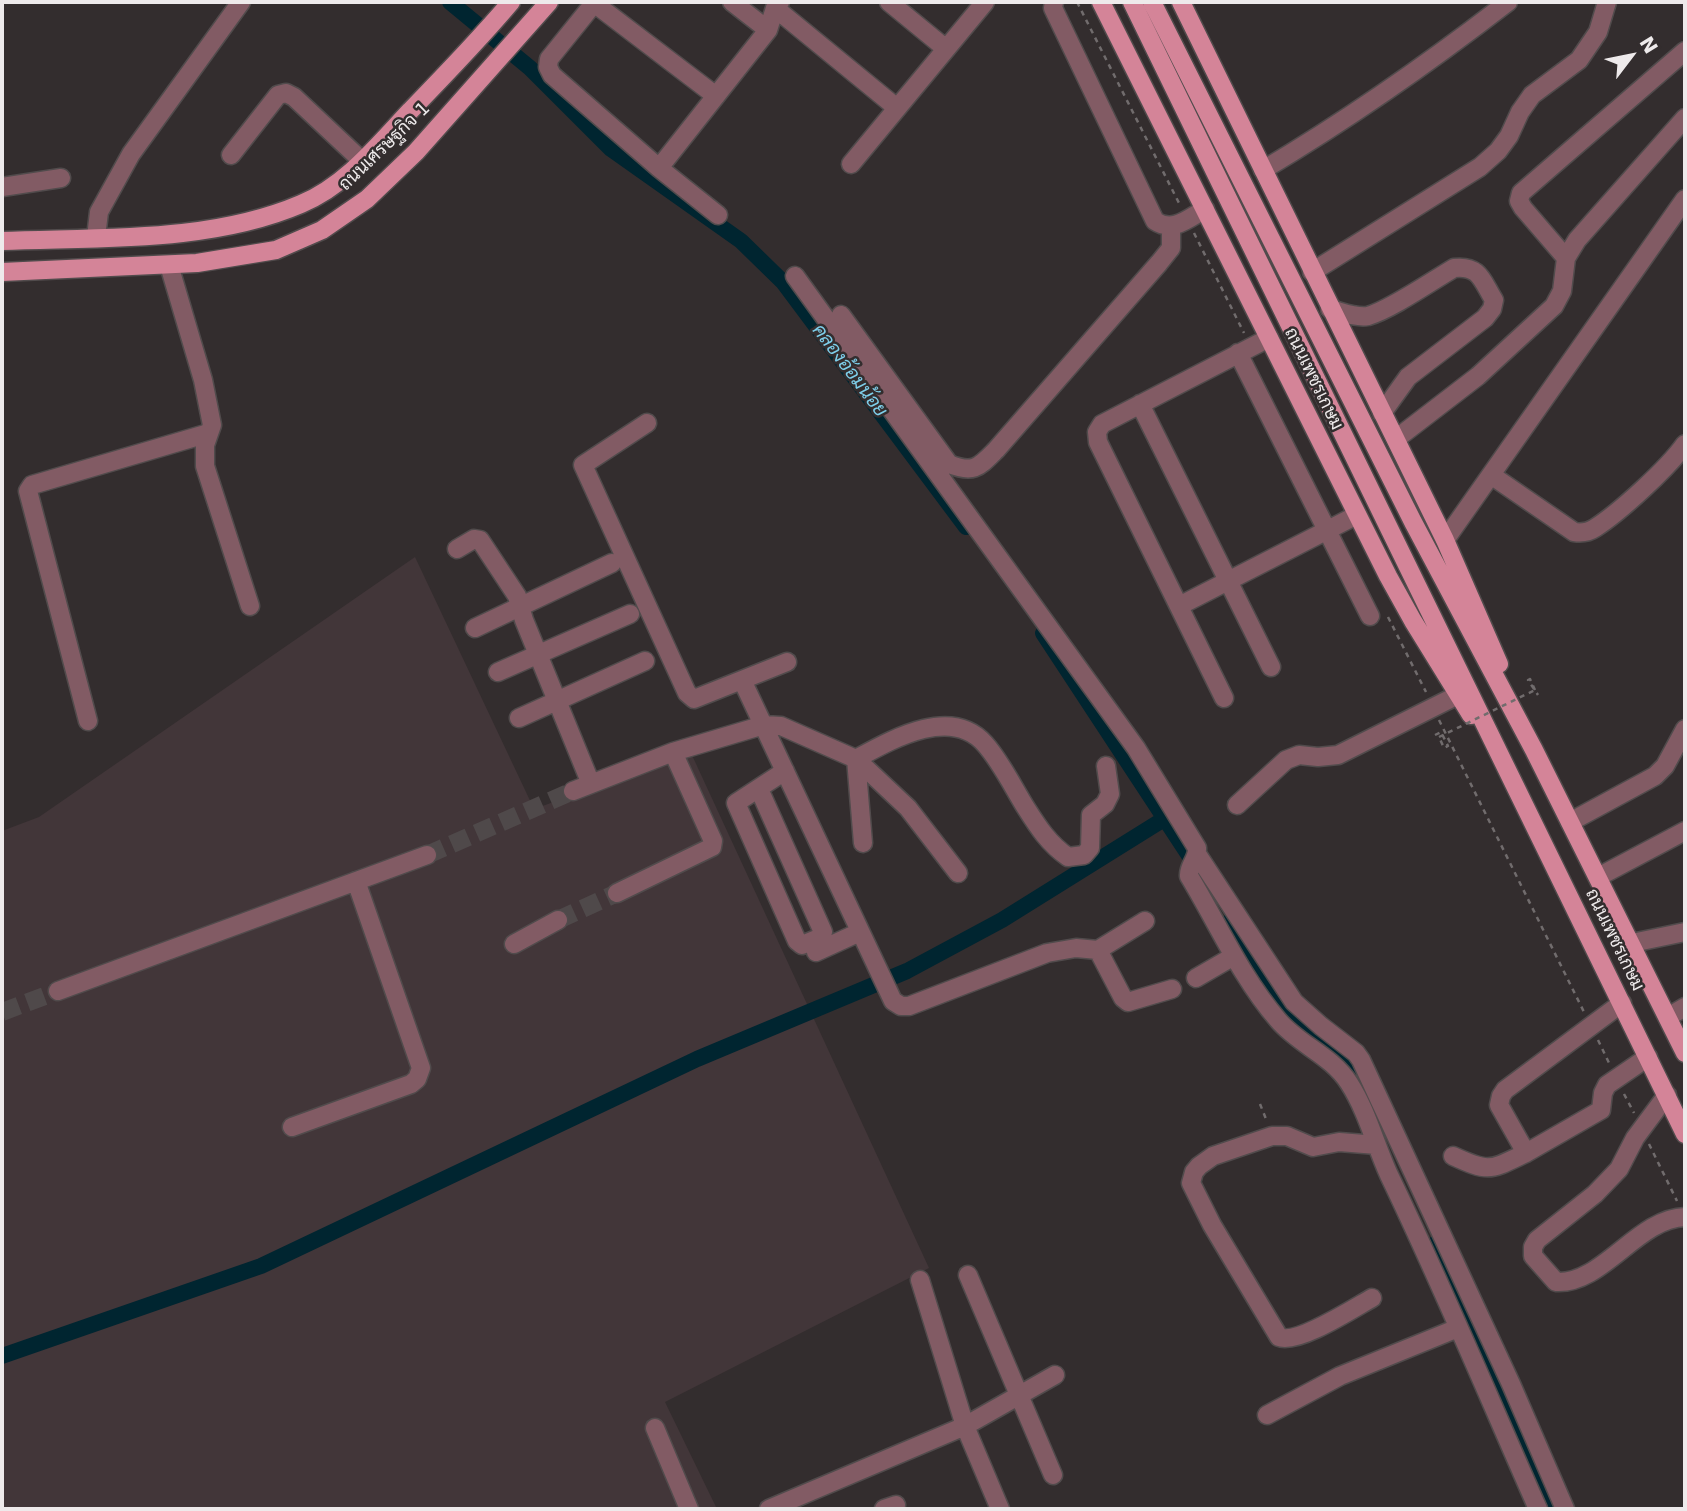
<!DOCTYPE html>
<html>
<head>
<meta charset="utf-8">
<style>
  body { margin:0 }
  #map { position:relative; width:1687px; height:1511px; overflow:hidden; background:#332d2e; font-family:"DejaVu Sans",sans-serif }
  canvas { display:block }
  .frame { position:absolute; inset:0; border:4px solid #eeeaeb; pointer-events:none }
  .north { position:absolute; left:1596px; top:21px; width:70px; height:70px; -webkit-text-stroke:5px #332d2e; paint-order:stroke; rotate:58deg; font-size:19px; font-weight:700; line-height:28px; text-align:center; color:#eeeaeb }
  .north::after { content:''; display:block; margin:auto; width:24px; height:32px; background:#eeeaeb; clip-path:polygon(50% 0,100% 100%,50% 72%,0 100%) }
</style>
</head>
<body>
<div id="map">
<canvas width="1687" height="1511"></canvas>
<div class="frame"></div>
<div class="north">N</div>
</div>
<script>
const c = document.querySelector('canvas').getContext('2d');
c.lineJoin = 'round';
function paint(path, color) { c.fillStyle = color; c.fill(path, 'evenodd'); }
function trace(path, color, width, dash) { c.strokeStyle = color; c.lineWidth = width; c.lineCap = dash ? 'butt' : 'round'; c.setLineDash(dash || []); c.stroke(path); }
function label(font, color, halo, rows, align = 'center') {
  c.font = font + ' "DejaVu Sans",Sarabun,sans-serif'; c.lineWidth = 5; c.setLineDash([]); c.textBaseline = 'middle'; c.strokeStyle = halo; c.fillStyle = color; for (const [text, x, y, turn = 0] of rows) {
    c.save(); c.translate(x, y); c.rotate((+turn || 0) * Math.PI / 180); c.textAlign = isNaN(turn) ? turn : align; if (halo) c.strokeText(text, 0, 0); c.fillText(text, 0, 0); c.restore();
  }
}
const built = new Path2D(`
  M415,557l119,252 157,-56 238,515 -264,134 52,107h-715v-678l37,-14z`);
const canal = new Path2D(`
  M450,2l80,66 81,81 130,92 42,41 183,245
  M1043,633l155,236
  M1231,920l49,83 68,57 25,41
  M1436,1243l119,266
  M2,1356l259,-90 436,-207 210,-88 95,-51 162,-101`);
const minorTunnel = new Path2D(`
  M427,855l146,-64
  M558,920l59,-27
  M2,1012l56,-21`);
const path = new Path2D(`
  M1077,2l103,203
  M1194,233l50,100
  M1388,617l38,75
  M1535,690l-5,-11 -2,1 10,15
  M1439,720l145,292
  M1435,735l6,-3 7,14 -4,2 -5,-11
  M1598,1040l11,23
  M1624,1094l10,19
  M1260,1104l6,15
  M1649,1144l28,57`);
const minor = new Path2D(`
  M595,2l-46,57 -1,8 4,8 107,93 59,47
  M732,2l36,28
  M889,2l56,46
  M1054,2l-1,6 102,213c18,12 34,-3 50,-12
  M594,3l122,93
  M775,8l122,100
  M231,155l47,-60 8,-2 8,4 67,63
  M851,164l134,-162
  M659,168l109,-138 7,-22 5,-6
  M1263,170c86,-51 166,-107 245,-168
  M2,187l59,-9
  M96,237l3,-25 32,-58 110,-152
  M1566,258l-43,-50 -4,-7 2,-8 164,-142
  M169,265l34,115 9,45 -7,20v21l45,140
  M1312,272l168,-105 18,-16 11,-15 11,-24 12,-17 47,-35 19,-28 9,-30
  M795,276l341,472 61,100c1,11 -9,18 -8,28 29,48 52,101 89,144 21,25 53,35 71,63 18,28 26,61 40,92 53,110 100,223 149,334
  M1330,309c12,3 26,9 38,7 22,-6 64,-35 86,-48 26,-3 28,13 40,32l-2,9 -7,9 -77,59 -26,36
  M841,315l108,149c25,10 30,3 47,-14l163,-187 12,-15v-21
  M1238,353l132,263
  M1140,404l131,263
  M647,423l-64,42 104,228 7,6 93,-37
  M1396,439l82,-63 76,-70 8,-15 4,-33 11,-18 108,-122
  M1491,475l83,57c7,1 15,0 21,-4 25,-16 73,-60 90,-84
  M1445,540l240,-341
  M457,549l17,-10 6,1 37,56 7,24 67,164
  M1179,606l178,-91
  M475,628l137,-65
  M498,672l132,-58
  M742,680l151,321 8,5h8l138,-53 29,-5 22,2 25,48 5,4 44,-13
  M1224,698l-126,-256 -1,-10 5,-8 167,-86
  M519,718l126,-57
  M88,721l-60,-230 4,-6 177,-52
  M759,789l64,143 -4,6 -17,7 -5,-4 -61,-138 49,-32
  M573,791l100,-39 91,-27 17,1 75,33 52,49 50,65
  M1237,805l49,-45 13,-5 19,2 20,-2 120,-60
  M1570,822l85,-46 10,-10 20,-37
  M863,843l-7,-84c35,-19 95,-54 129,-15 16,18 28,43 41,64 12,19 23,36 42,49l16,-2 6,-7 1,-33 14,-11 5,-10 -4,-28
  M1197,854l97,148 27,24 35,27 5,7 150,324 54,125
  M1598,877l87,-46
  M617,893l95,-46 1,-6 -40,-89
  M1632,943l53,-11
  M514,944l44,-24
  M1098,950l47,-29
  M816,952l44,-20
  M1196,978l38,-22
  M58,991l369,-136
  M1622,1003l-117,87 -4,6 -2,9 27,48 75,-43 2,-17 4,-8 41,-28
  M1668,1017l17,-10
  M1667,1095l-32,43 -16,31 -24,25 -58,46 -4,7v9l23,26c46,3 82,-64 129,-65
  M292,1127l119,-43 6,-5 4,-11 -65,-187
  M1453,1156c37,17 37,14 73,-3
  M968,1275l85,200
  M920,1280l45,146 35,83
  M1372,1298c-18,10 -75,47 -93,39l-67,-112 -21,-42 3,-11 5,-6 14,-10 59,-20h15l26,11 26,-5 38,3
  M1267,1415l73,-39 118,-48
  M655,1428l34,81
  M769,1509l196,-83 90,-51
  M884,1509l12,-4`);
const major = new Path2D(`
  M1101,2l287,574 25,45 58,94
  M1132,2l553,1132
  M1152,2l261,520 121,228 151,303
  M1181,2l264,538 54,124
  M2,241c98,-4 208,2 299,-37 44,-18 77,-59 109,-93 34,-35 69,-71 101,-109
  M2,272l195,-9 79,-13 46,-20 45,-31 49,-47 133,-150`);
const pathBridge = new Path2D(`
  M1439,737l96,-47`);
const streetNames = [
  ["ถนนเศรษฐกิจ 1",385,147,-44],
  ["ถนนเพชรเกษม",1313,379,64],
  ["ถนนเพชรเกษม",1614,940,64]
];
const waterNames = [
  ["คลองอ้อมน้อย",849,371,53]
];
paint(built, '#423639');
trace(canal, '#002530', 16);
trace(minorTunnel, '#4f494a', 18, [18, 9]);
trace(minor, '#514b4c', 21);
trace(major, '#514b4c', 21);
trace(path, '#716c6d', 2.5, [5, 5]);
trace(minor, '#825b64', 18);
trace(major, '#d48498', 18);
trace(pathBridge, '#716c6d', 2.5, [5, 5]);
label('18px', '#eeeaeb', '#332d2e', streetNames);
label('italic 19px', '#7ecfeb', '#332d2e', waterNames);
</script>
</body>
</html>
